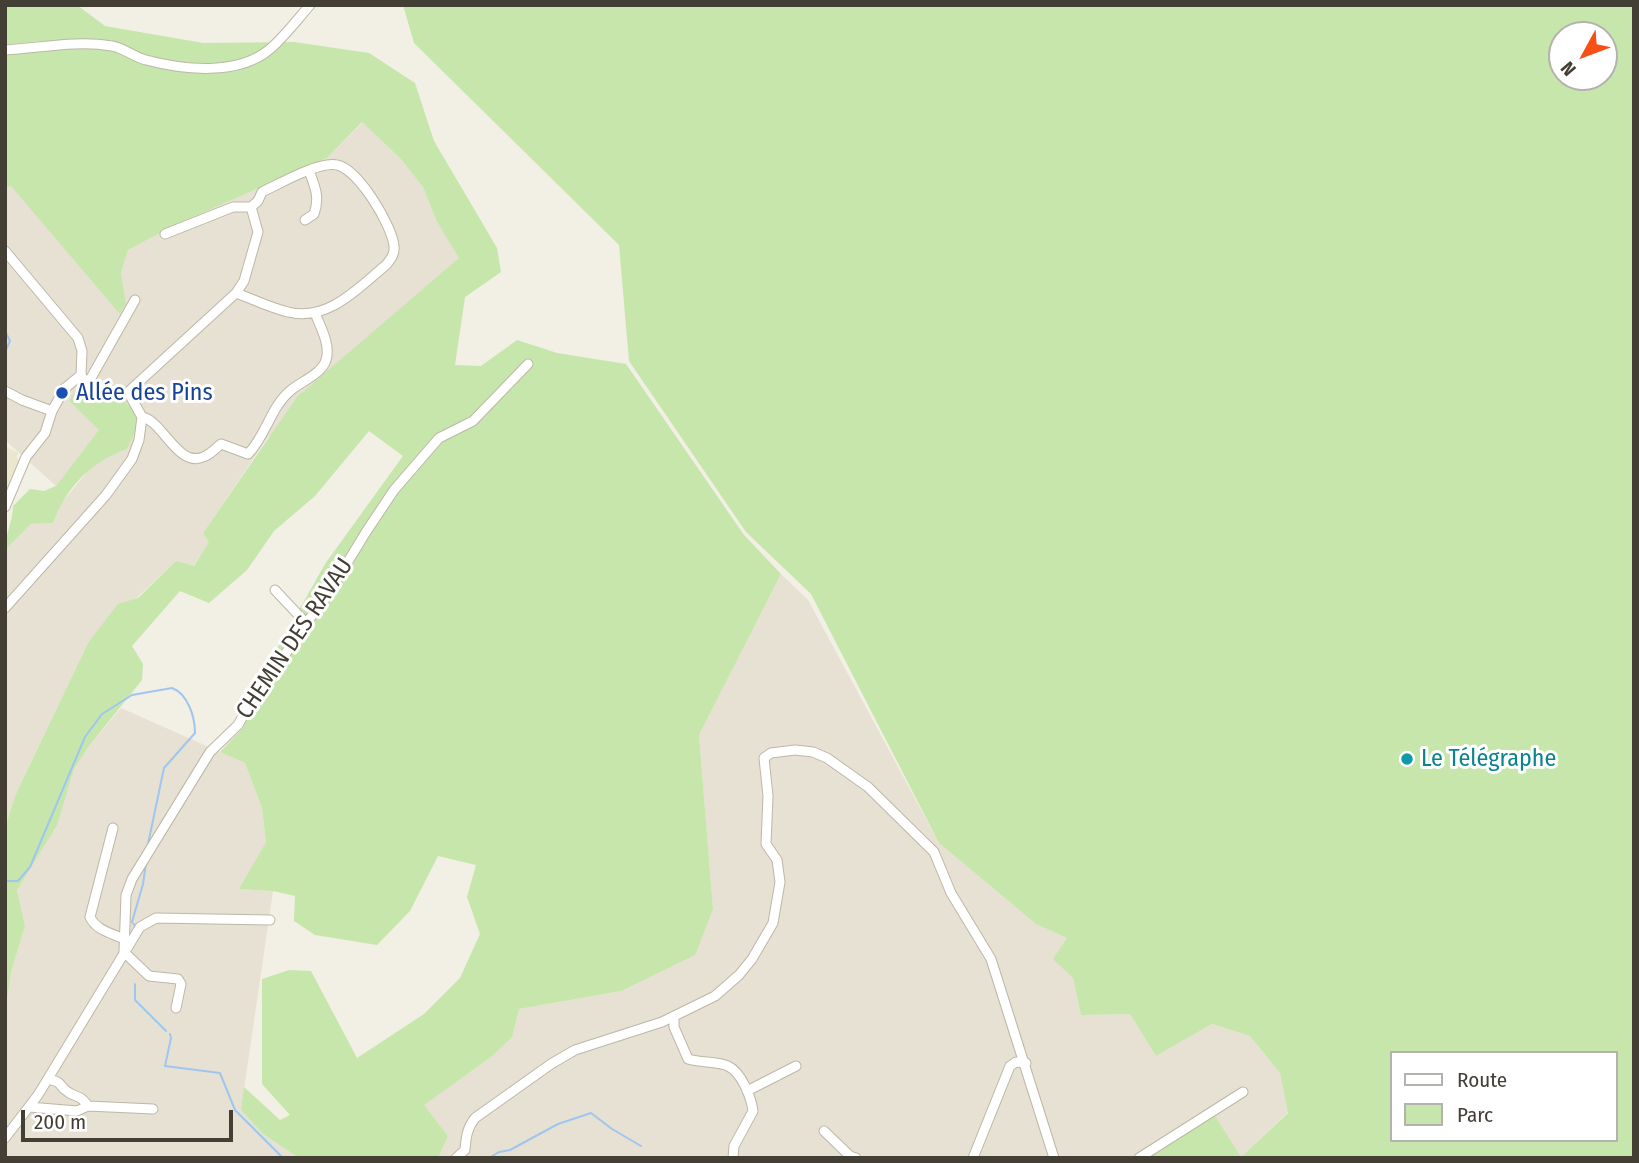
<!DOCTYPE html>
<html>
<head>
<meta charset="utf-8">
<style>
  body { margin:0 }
  #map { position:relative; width:1639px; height:1163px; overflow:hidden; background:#f2efe4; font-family:"Fira Sans Condensed",sans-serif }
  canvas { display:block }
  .frame { position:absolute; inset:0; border:7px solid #433f34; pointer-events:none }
  .legend { position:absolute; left:1390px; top:1051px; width:228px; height:91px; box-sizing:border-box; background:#fff; border:2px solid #b4b2ae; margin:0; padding:9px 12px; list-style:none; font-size:21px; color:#433f34 }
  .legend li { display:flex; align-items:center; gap:14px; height:35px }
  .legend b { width:35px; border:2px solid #b4b2ae }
  .north { position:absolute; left:1548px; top:21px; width:70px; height:70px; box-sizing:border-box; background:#fff; border:2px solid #b4b2ae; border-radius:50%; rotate:229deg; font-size:19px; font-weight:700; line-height:28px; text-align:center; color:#433f34 }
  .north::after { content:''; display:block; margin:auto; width:24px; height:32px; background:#f74f15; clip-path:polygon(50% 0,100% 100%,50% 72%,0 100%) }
  .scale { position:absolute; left:21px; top:1110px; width:212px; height:32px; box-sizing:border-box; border:4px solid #433f34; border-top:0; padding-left:9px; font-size:21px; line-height:24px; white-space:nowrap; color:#433f34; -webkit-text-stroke:5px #fff; paint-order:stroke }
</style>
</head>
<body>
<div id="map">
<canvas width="1639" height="1163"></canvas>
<div class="frame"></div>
<ul class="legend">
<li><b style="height:9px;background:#fff"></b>Route</li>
<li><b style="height:19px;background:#c6e6ac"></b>Parc</li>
</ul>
<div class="north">N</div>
<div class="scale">200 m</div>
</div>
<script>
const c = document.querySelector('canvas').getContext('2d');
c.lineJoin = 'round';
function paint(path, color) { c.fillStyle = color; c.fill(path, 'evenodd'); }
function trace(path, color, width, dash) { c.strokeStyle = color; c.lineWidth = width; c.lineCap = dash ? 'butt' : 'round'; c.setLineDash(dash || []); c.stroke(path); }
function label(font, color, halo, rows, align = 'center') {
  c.font = font + ' "Fira Sans Condensed",sans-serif'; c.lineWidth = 6; c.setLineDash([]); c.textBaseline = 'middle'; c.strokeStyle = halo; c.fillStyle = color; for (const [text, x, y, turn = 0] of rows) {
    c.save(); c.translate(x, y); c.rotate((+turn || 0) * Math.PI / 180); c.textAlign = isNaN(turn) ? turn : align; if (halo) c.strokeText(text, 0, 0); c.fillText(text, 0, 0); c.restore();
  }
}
const residential = new Path2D(`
  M363,122l37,36 23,29 13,33 24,38 -101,87 -93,95 -63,93 7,9 -17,24 -17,-5 -88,82 -73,153 -10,32v-278l26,-26 22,-1 6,-17 34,-41 17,-10 17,-6 -3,-48h-55l31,29 -44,56 -51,-46v-251l6,-4 115,118 -5,-30 7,-23 49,-26 150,-66z
  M781,574l27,26 131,243 97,81 31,14 -13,21 19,19 8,37 49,-1 26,42 56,-32 38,12 30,37 8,39 -48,46h-802l10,-22 -25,-31 68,-48 28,-48 102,-18 92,-82 -14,-174z
  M121,708l124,55 17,45 4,34 -26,47 33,2 -32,219 22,24 36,24h-294v-143l6,-43 14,-46 -8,-36 40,-68 17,-53 15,-23z`);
const education = new Path2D(`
  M5,447l14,6 -3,4 4,4 -15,41z`);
const green = new Path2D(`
  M5,5h72l28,21 98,17 91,-1 75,11 46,30 19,58 63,107 4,24 -36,25 -10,68 26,1 36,-26 40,13 69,11 118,171 37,39 -82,161 14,174 -18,46 -74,36 -102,18 -7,28 -21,20 -67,48 24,31 -10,22h-139l-36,-24 -22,-24 3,-23 36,33 10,-5 -28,-31v-105l27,-9 22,1 46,87 67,-44 36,-36 20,-44 -13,-37 9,-32 -38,-9 -28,55 -33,34 -62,-10 -21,-14 1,-25 -22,-5 -34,-2 27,-47 -4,-34 -17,-45 -25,-11 23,-24 17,-49 65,-115 78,-108 -34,-25 -54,65 -41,35 -27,39 -38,33 -29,-12 -48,55 11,18 -1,16 -53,66 -15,23 -17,56 -40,65 8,36 -14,46 -6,43v-187l10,-32 73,-153 30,-39 20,-6 38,-37 18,5 15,-24 -6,-9 94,-136 162,-139 -23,-38 -13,-33 -23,-29 -38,-36 -35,36 -150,66 -49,26 -7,23 5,30 -6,11 -109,-128 -6,2z
  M403,5h1231v1153h-497l76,-45 28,44 47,-44 -8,-40 -30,-37 -38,-12 -56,32 -26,-42 -49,1 -8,-37 -20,-19 14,-21 -31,-14 -97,-81 -128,-249 -65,-62 -117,-171 -10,-116 -205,-202zM1562,35h42v42h-42zM1392,1053h224v87h-224z
  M76,390l21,12 27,-1c19,17 13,28 3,48 -36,12 -61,39 -74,74l-22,1 -26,26c0,-16 8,-29 8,-44l17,-17 14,2 12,-5 43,-56 -30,-29z`);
const stream = new Path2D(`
  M5,331l5,10 -5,11
  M5,881h13l12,-14 55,-130 17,-23 30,-19 40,-7c16,6 23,29 23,45l-31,35 -16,76
  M135,926l-3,-4 11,-38 3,-21
  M135,984v16l31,31
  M170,1034l1,4 -6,28 55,7 15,37 48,48
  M489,1158l10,-6 11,-2 48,-26 33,-11 21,16 29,17`);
const minor = new Path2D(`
  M5,50c36,-2 71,-10 107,-4 12,2 22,11 34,14 38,10 92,16 124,-11 15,-13 27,-29 40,-44
  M305,220l9,-6c6,-16 1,-28 -5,-43
  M165,234l68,-27h18
  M5,251l73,87 4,13 -1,24
  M236,293c17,6 34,15 52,19 40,10 70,-24 98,-47 5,-6 9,-11 8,-19 -2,-21 -36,-77 -57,-81 -18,-4 -58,19 -75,27l-4,9 -7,6
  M81,375c14,25 21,24 47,17l108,-99 8,-12 14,-49 -7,-25
  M87,385l48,-85
  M5,391l17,9 30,11
  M142,417c20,3 36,51 61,40 7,-2 13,-9 18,-13l27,10c18,-18 22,-46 42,-63 10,-9 32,-17 36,-31 5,-15 -6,-34 -11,-47
  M5,507l21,-50 19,-24 7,-22 13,-23 16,-13
  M275,590l31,33
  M5,608l101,-113 26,-36 7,-19 3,-23 -14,-25
  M113,828l-23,89c6,13 21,16 34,22
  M176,1008l5,-24 -3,-5 -29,-3 -25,-24 2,-57 6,-16 78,-127 28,-27 14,-26 18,-22 36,-54 18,-22 42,-69 28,-42 45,-52 34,-17 55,-57
  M674,1016v11l14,32c13,4 29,2 40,7 14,7 23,31 25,45l-19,35 -1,12
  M48,1079c17,4 9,6 20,13 10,7 10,1 20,14
  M747,1091l49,-25
  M29,1107l48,4 11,-5 65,3
  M824,1131l26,25 6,2
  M5,1138l33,-43 102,-168 16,-9 114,2
  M456,1158l9,-8c1,-13 2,-22 10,-32l76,-54 24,-14 87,-28 53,-26 24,-21 13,-16 21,-36 7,-41 -3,-22 -11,-16 2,-48 -4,-38 7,-5 24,-3 18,2 14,6 41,29 66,65 17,41 40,66 63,199
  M973,1158l37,-92 6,-4 10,1
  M1139,1158l104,-66`);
const markers = [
  [62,393,7,"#1a4fb4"],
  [1407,759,7,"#0f9aa8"]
];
const transitNames = [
  ["Allée des Pins",76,393]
];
const streetNames = [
  ["CHEMIN DES RAVAU",295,639,-56]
];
const cultureNames = [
  ["Le Télégraphe",1421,759]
];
paint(residential, '#e6e1d2');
paint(education, '#ebe6ce');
paint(green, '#c6e6ac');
trace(stream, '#a0c6ef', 2);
trace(minor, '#bdb7a7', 11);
trace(minor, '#fff', 9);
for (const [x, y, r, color] of markers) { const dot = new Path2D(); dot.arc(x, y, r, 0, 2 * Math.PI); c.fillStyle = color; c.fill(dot); trace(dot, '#fff', 2.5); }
label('24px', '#164399', '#fff', transitNames, 'left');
label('24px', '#433f34', '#fff', streetNames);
label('24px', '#0d838f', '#fff', cultureNames, 'left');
</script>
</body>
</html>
